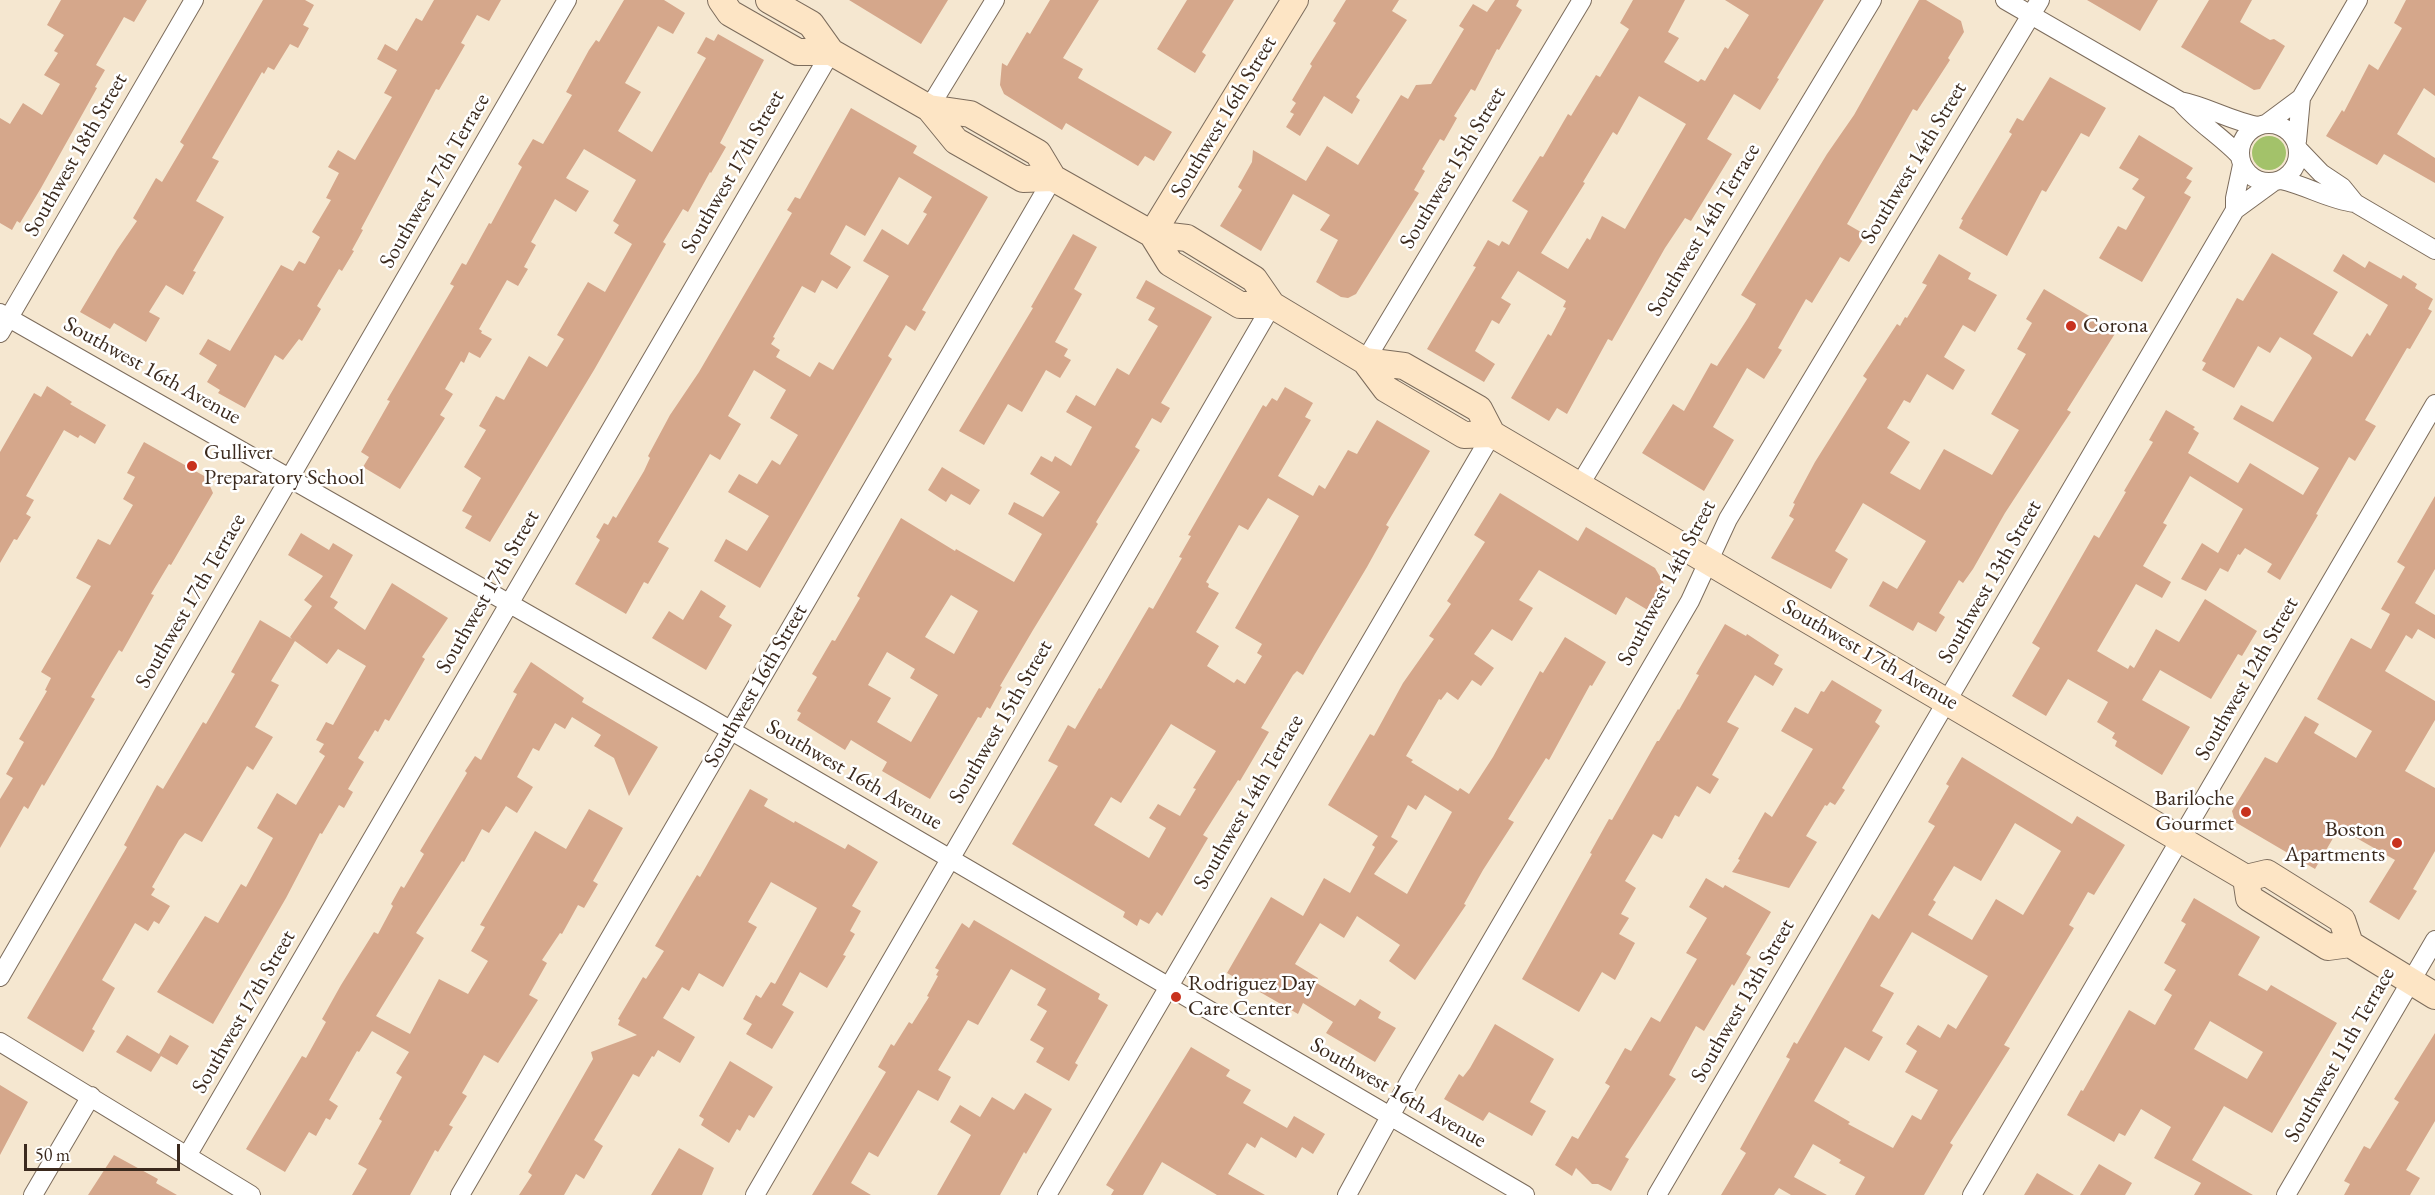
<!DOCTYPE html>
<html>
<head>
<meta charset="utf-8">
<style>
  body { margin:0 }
  #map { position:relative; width:2435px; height:1195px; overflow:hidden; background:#f5e7d0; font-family:"EB Garamond",serif }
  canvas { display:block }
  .scale { position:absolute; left:24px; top:1144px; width:156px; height:27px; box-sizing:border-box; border:3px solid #3b2a1e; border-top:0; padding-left:8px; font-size:18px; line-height:21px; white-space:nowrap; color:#3b2a1e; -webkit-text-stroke:4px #fff; paint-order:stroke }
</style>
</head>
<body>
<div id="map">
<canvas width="2435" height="1195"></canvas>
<div class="scale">50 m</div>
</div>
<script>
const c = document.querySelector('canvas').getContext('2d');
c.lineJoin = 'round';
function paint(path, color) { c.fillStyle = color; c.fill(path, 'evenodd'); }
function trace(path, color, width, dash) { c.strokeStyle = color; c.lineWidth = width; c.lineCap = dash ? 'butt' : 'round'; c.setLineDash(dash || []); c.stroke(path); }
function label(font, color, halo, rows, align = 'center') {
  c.font = font + ' "EB Garamond",serif'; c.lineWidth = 5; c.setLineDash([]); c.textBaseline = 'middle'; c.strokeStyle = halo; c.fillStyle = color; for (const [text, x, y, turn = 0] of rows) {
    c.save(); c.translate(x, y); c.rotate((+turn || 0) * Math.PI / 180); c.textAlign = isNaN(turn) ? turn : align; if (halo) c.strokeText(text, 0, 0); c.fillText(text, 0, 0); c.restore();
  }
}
const green = new Path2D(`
  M2252 153a17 17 0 1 1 34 0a17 17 0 1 1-34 0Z`);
const building = new Path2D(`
  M61,0h86l-13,22 -10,-5 -28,48 9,5 -10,17 2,1 -56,100 -21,35 -3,-2 -5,9 -12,-7v-105l10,6 13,-21 19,12 18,-31 -16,-9 14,-22 -4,-2 10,-16 -17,-10z
  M263,0h42l9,5 -11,20 6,3 -11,20 -8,-4 -16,26 -6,-3 -4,7 -2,-2 -50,86 7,3 -23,40 28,16 -31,54 3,1 -13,23 -17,-10 -17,27 11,6 -14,24 -32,-19 -4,6 -30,-17 37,-62 20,-29 -4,-3 23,-40 6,4 22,-37 -4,-3z
  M434,0h67l-12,21 -12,-6 -16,28 4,2 -26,45 -3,-1 -75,140 2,1 -11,20 2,1 -12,20 -3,-2 -22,37 4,3 -7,12 -12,20 -3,-2 -16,21 -8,-5 -30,53 -27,-15 2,-3 -13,-8 10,-17 -18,-11 9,-15 22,12 51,-86 12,6 6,-10 6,3 15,-27 -8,-5 19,-32 -5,-2 13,-25 -11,-6 10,-17 17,10 37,-63 -8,-4 13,-23 -20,-11 8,-15 12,7 19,-33 6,3z
  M624,0h40l21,13 -12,21 -15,-8 -33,57 16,9 -23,39 34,21 54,-94 -9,-5 9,-16 8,4 4,-7 46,26 -44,83 6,4 -15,26 -1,-1 -22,40 -5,-3 -20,33 3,2 -72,126 -104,172 -25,-14 7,-12 -10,-5 19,-33 -17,-11 22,-37 -7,-4 17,-30 8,4 25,-44 18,11 17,-28 -7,-4 31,-53 17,10 27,-48 -18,-11 5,-8 -6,-4 23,-41 -52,-31 -18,29 23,13 -13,21 -21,-13 -24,43 5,3 -12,22 4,2 -10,17 -11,-6 -28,49 3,2 -1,2 11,6 -12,19 -11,-6 -5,11 -3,-2 -16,28 8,5 -13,21 5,3 -45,71 -37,-22 6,-10 -8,-5 29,-51 -3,-1 67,-114 -4,-2 12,-21 4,2 23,-42 2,1 31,-57 -4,-3 15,-25 10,5 29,-49 -6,-3 23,-42 7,-10 3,2z
  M849,0h99l-27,44z
  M1050,0h49l-36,58 20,11 -5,9 94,54 -18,29 -9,-5 -7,10 -72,-43 -4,7 -58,-36 -4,-9 2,-22 5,3 20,-34 3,2z
  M1187,0h47l-32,52 4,3 -11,18 -38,-24z
  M1346,0h53l-7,11 15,9 -51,77 4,3 -8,14 -28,-18 -24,40 -14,-9 8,-13 -4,-2 6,-9 -4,-3 20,-34 -2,-2 26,-41 -3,-2z
  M1495,0h24l-3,6 6,4 -23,40 -2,-1 -22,42 -4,-2 -17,27 3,2 -13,23 -4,-2 -18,30 3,2 -11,19 5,3 -63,101 -8,4 -7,-1 -25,-15 22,-42 -18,-10 10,-15 -37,-21 -32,57 -41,-25 22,-36 -4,-3 14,-25 1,-12 53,31 21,-35 31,19 43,-70 7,4 8,-14 15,-1 33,-55 -5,-3 14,-22 14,8z
  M1633,0h52l-17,32 11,6 -15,24 34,20 3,-3 4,2 20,-34 3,2 21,-34 -24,-15h99l-47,78 2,1 -19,31 -26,-16 -27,45 25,15 -41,67 -6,-3 -20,30 -53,93 -4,-2 -41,75 -10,-6 -8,13 -38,-23 37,-64 3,2 15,-28 -3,-1 3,-6 -48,-30 -17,27 10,6 -12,20 -7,-4 -17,31 20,13 -11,18 -57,-33 49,-82 -3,-1 15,-26 11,6 3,-5 7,4 19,-34 -16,-10 28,-45 3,1 25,-43 3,2 25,-41 4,2 29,-48 -9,-6zM1639,96l47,28 -61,105 -23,-13 -12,24 -3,-2 -19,31 -27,-16 44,-70 -2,-1 30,-50 4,3z
  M1919,0h7l35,21 3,11 -16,26 2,2 -33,51 -4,-2 -66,115 19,11 -17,27 -9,-5 -28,46 -6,-4 -28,49 4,2 -18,29 -17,-11 -34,59 21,13 -30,51 -62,-38 31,-49 11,7 27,-48 6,3 31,-48 8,-14 -15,-9 86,-141 27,-39z
  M2087,0h71l-18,31z
  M2209,0h43l-12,22 30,18 4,-1 11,7 -25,43 -6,1 -73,-43z
  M2406,0h29v96l-11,-8 -27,46 38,24v25l-51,-29 -7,11 -51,-29 16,-26 2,2 25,-48 9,6 24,-42 -8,-5z
  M2050,77l56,31 -17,29 -8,-4 -35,59 -4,-2 -35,66 -48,-28 4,-8 -2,-1 51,-85 -3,-2 8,-14 6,3z
  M851,108l66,38 -4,7 75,44 -66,113 4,2 -11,19 -9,-6 -18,31 4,3 -132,229 -46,-27 12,-22 21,12 22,-35 -41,-24 11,-18 18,10 15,-24 8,5 18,-30 -28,-17 16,-28 -32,-20 -26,46 13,8 -21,36 -10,-6 -52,88 11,6 -21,36 -4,-2 -18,32 -51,-30 25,-44 -4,-3 8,-14 4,2 5,-9 3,2 28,-47 6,-13 -2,-2 22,-41 29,-43 93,-159 -5,-3 8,-13 5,2zM899,177l33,20 -9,15 4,2 -19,31 -26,-16 -19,32 26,15 -56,94 -14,-8 -9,15 -34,-20 4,-7 -9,-6 4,-6 -2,-1 29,-51 13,7 7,-13 15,9 14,-22 -21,-13 16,-29 19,11z
  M2139,135l54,33 -7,10 6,3 -8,12 7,4 -49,85 -43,-24 19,-32 8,4 19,-33 -13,-8 7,-10 -20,-11z
  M1073,234l24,13 -23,42 8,5 -27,48 13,7 -4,7 7,4 -11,18 -14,-8 -24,42 -14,-8 -24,41 -25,-14 74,-123 -2,-1z
  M2272,253l66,39 -25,42 39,23 15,-24 3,3 18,-31 -55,-34 10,-17 22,14 4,-7 32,18 2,-4 14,9 -2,4 18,11 -5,10 4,2 -22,38 -3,-1 -42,72 11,6 -21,35 -6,-4 -33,57 2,1 -38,65 -13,-8 5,-8 -27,-16 -5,7 -2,-1 -10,18 -8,-4 -14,23 -25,-12 21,-36 16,10 25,-44 -53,-33 -27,47 4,2 -24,41 28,16 -9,16 -26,-14 -39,67 31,18 2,-4 4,3 22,-39 23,13 26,-43 52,32 -15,25 -4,-2 -27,45 -51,-29 -18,30 48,27 -28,48 -47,-29 2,-5 -5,-3 3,-5 -18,-11 11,-20 -40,-23 -22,37 -34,-20 28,-48 -8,-5 62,-108 5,3 27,-46 -2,-1 29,-49 -4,-2 17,-30 29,17 -2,2 6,4 -11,20 50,30 12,-20 53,32 16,-27 -86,-49 8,-14 32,17 39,-64 -2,-3 -30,-18 -10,16 -12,-7 -24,42 -32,-18 4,-7 -4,-2 35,-63 6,3z
  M1939,254l32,19 -3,6 29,16 -22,37 -12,-7 -19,32 21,13 -12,20 -26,-16 -17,29 -6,-3 -17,28 23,14 -20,31 30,17 24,-41 48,26 27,-45 -28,-16 35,-60 -9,-5 15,-26 -6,-4 18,-30 72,43 -49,78 4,2 -10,15 -56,86 -32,56 -10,14 -4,-3 -20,33 6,4 -9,15 -18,-10 -5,9 -44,-25 14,-25 14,8 29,-48 -63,-38 -28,48 13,8 -17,30 -60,-31 23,-39 -5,-3 6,-12 -2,-1 22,-41 52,-83 -4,-3 34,-52 3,2 5,-9 2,1 20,-33 -5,-2z
  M1146,280l66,37 -51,86 9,5 -9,15 -9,-5 -17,29 5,3 -44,72 2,2 -65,106 -33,56 2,1 -12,22 -3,-2 -6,11 -3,-1 -48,82 -48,-28 5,-9 -36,-22 -6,10 -48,-30 4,-7 -4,-2 20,-34 -5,-3 20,-34 3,1 25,-43 -3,-2 44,-78 54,33 1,-2 58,33 28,-48 -34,-20 6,-12 29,15 17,-25 -30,-18 11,-18 11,6 3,-6 16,10 21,-39 -26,-15 10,-17 19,11 22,-38 12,7 29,-49 -10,-6 7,-12 -19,-10zM951,595l27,16 -24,43 -29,-17zM887,652l28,17 -5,9 28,17 -27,47 -34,-20 14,-24 -23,-13z
  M47,386l25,16 -2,2 36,21 -11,19 -15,-9 -2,3 -14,-8 -38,66 8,4 -8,14 5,3 -14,23 -3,-1 -14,24v-111l34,-59 7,4z
  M1285,387l28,16 -8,14 6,3 -33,56 35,20 6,-11 6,4 23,-39 9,4 20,-34 53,31 -44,74 3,2 -22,40 -52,87 -12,21 -6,-4 -4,4 -32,53 8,4 -29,49 -2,-1 -35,55 5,3 -46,78 -5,-4 -8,12 -9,-5 -3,7 -14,-9 2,-5 -113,-68 46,-78 -10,-5 20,-36 7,4 24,-41 2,1 48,-82 4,2 29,-51 -3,-1 12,-21 -3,-1 75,-130 3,2 6,-9 5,3zM1268,498l31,18 -64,112 27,16 -5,9 5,3 -17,28 -8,-5 -3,4 -27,-17 12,-20 -23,-14 23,-39 -11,-6 1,-3 -3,-2 33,-57 9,5zM1171,724l45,27 -23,37 3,1 -16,27 -22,-12 -9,14 17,10 -17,30 -55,-33 17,-28 10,6z
  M144,442l62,35 7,16 -42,72 -2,-1 -18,30 3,1 -32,57 -3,-2 -8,13 -20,34 4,2 -51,87 -2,-2 -14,25 -4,-3 -24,42v-49l13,-21 -7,-4 18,-32 -5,-3 28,-48 -2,-1 6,-12 -10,-6 50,-86 -15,-8 22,-39 12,6 23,-40 -10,-6 12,-22 -8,-4z
  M942,467l38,23 -10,15 -19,-11 -5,8 -18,-12z
  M1500,493l78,48 8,-14 69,41 11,19 -15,25 -25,-15 -10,18 -77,-45 -20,30 14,8 -21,33 -20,-12 -18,25 20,14 -13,18 -9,-6 -14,20 -11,-8 -6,8 -2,-1 -33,57 7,4 -2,2 47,29 2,-3 9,6 24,-37 47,-86 3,2 22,-36 41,25 -14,24 -2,-1 -41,75 -3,-2 -38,61 6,3 -31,48 -19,34 2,1 -51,75 -26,-19 11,-16 -43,-29 -13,22 -24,-15 -25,41 23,14 -3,4 40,24 5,-7 21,13 -3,6 18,10 -21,34 -49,-29 7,-11 -30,-19 -5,11 -71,-41 44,-76 32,19 21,-38 26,15 25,-46 -3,-2 6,-9 -50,-31 42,-71 4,2 29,-53 31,-44 -5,-3 22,-32 -4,-3 38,-59 -11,-7zM1425,795l27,17 -45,82 -33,-20 24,-33 -7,-4 17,-32 8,5z
  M2435,496v73l-20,34 20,12v24l-17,-10 -6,10 -6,-4 -21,36 50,30v19l-30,51 30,17v63l-22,38 4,2 -18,29 -30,-18 26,-42 -56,-32 -24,41 -80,-47 -3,-11 33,-54 12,6 28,-47 14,8 -5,9 42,25 16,-27 -55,-32 34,-61 20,11 19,-35 -9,-5 24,-42 -8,-5z
  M301,533l28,17 4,-7 20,12 -23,42 8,5 -4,6 31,22 27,-47 56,35 -26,39 3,2 -36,62 -4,-2 -7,13 -3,-2 -17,28 6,4 -16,27 5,3 -9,16 -5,-3 -17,29 -2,-1 -34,65 -73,126 -56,-32 48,-76 13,7 23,-39 5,3 27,-49 -16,-10 20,-35 19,12 29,-49 -6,-4 5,-8 -8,-4 10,-18 7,3 33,-59 -28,-17 -11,15 -32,-23 -24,40 8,4 -24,42 18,10 -20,33 -6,-4 -45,76 -17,-9 -6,7 -27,47 3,2 -4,6 19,11 -11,18 -5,-3 -6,10 -13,-8 -33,57 13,8 -23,41 3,2 -12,21 -56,-34 100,-171 -3,-2 33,-60 6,4 40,-67 3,2 29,-50 -4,-2 29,-52 32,19 -2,-2 22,-31 -8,-6 19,-24 -35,-21z
  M701,590l25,16 -7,11 13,8 -26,45 -54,-32 17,-27 14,9z
  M1725,624l21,12 1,-2 32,21 -5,9 9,5 -10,17 -18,-11 -28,47 12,6 -27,47 7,4 -9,15 -13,-8 -18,31 -4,-2 -13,24 -9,-5 -28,47 11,7 -15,26 8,4 -10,16 16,9 -20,37 -13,-8 -23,40 -57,-33 70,-125 -2,-1 19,-34 3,1 45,-79h2l19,-32 1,1 20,-35 -3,-1z
  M531,662l53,36 -2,4 76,45 -29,49 -15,-38 -20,-12 7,-11 -29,-18 -7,12 -10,-6 -16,28 -6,-3 -16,29 16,10 -16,26 -11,-7 -17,27 -7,-4 -18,33 -2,-1 -46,72 8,5 -48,78 34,18 29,-55 29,15 20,-33 -17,-10 14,-24 -5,-2 55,-94 31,18 23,-40 34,19 -30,53 5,3 -14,24 -6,-3 -16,29 -2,-1 -18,27 5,3 -18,32 9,5 -40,63 -14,-8 -22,38 5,3 -18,29 4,2 -15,25 -3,-2 -25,45h-58l15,-26 -9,-5 24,-43 -3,-2 23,-42 -6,-4 13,-21 -37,-21 -13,21 -2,-1 -28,49 9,6 -8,14 -4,-2 -10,18 -7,-4 -24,40 -39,-23 56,-93 4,2 20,-36 -4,-3 19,-34 33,-53 4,2 15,-28 -2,-2 10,-18 3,2 20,-34 -4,-3 47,-78 -2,-2 10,-15 6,4 36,-66 -4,-2z
  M1832,680l50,30 -7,12 5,4 -38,62 3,2 -10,15 -5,-3 -3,4 -2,-1 -19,31 11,6 -28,46 -57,-16 8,-12 -2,-1 27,-47 7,5 41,-68 -32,-18 14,-24 13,7 13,-23 3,1z
  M1962,757l110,67 5,-8 48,29 -31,50 -6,-3 -19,33 5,3 -70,117 6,3 -60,95 3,2 -29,50h-69l10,-18 -26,-14 2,-3 -28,-16 -19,33 33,18h-36l-12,-7 -5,7h-53l25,-42 -6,-4 50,-90 -4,-2 8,-15 3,2 75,-130 7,5 56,-93 -7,-4 21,-36 -3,-2zM2015,823l46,28 -38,64 -27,-16 -24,41 -44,-25 8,-13 -3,-2 21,-34 27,15zM1912,932l76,44 -32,53 -8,-5 -8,14 -22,-13 -12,19 11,7 -12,21 33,18 -17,30 -9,-5 -19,33 -45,-24 2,-2 -36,-21 31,-54 24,14 14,-24 -11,-6 22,-38 -14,-7z
  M750,789l18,10 -4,7 30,17 1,-2 50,28 3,-5 30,18 -26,44 9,5 -11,20 5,3 -12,21 3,1 -19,32 -27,-16 -18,33 12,7 -22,37 -26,-15 6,-10 -9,-5 13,-24 5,3 10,-16 4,2 42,-76 -46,-26 -23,40 9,5 -34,60 -24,-14 -10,18 -7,-4 -19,31 32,19 -15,26 -22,-13 -4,7 -2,-1 -13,21 -6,-3 -39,66 9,6 -19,33 -8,-5 -12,21h-45l13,-20 -4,-3 65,-113 -2,-7 46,-17 -19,-10 2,-5 -2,-1 25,-42 3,2 18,-28 -9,-5 42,-71 3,2z
  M1706,878l17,10 2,-3 46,27 -25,42 5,3 -17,29 -2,-2 -28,47 -8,-5 -27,49 7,4 -51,78 4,2 -18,32 -13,-7h-6l-16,-16 -4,8 -17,-11 17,-29 6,3 32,-53 -5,-3 20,-35 6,3 20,-34 9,5 37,-63 -11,-6 21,-35 -18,-11z
  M2194,898l66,39 -22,38 29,16 4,-6 66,38 -65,110 -48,-27 -32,54 61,35h-59l7,-12 -47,-25 17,-31 -30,-18 -16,27 -6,-3 -5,9 -47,-27 14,-25 2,1 46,-81 26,15 17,-30 -8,-5 12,-20 -12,-7 22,-39 -5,-3zM2210,1021l53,31 -16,27 -53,-30z
  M974,920l126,74 -2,5 10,6 -33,58 3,2 -9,16 -33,-19 8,-14 -14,-8 17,-29 -10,-6 9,-16 -35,-20 -33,56 -10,-5 -30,50 13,7 -13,24 -20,-11 -40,67 -9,-5 -18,31 20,12h-59l74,-123 -8,-5 13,-23 3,2 15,-24 3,2 17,-27 -2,-1 11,-20 -2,-1 3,-5 -4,-2 27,-45 7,5z
  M1495,1024l59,35 -24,43 16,9 -14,25 -43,-24 -6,9 -39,-22 15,-25 4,3 7,-9z
  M2435,1033v88l-29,49 14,8 -10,17h-66l6,-11 -6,-3 20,-35 6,3 29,-47 -5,-3z
  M127,1035l32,19 11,-19 19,11 -12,19 -16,-9 -10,16 -35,-20z
  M1191,1047l39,23 -4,6 25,14 -8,13 44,25 7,-12 31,18 -12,20 -11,-7 -6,11 -35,-21 -6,11 -8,-5 -19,31 37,21h-48l-55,-33 -19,33h-32l3,-5 -8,-5z
  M730,1061l43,26 -19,31 -5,-3 -9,16 -3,-2 -8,14 -28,-18 3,-6 -5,-3z
  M0,1085l28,17 -28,53z
  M1025,1093l27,16 -26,45 -2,-2 -24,43h-63l34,-60 -21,-13 10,-17 20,12 12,-20 22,13z
  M679,1148l35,20 -12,27h-51z
  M114,1155l44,24 -2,4 21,12h-89z
  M2099,1164l33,19 -7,12h-45z
  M2037,1173l37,22h-50z`);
const street = new Path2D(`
  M2005,0l175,101c27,5 50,20 78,25
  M2180,101c17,21 41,35 60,55
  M929,108l66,-108
  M2240 153a29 29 0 1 1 58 0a29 29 0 1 1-58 0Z
  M2266,124l35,-26 57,-98
  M2297,141l4,-43
  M2299,150l22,23 21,14 13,16 80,47
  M2281,180c27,6 48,20 74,23
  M2235,210v-12l7,-33
  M0,313l701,400 824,482
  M0,333l194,-333
  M1365,361l217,-361
  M1579,486l293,-486
  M0,977l567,-977
  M0,1042l251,153
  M187,1156l644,-1104
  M33,1195l58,-99
  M460,1195l593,-1017
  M755,1195l517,-890
  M1047,1195l445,-761
  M1347,1195l63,-115 280,-479 38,-82 312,-519
  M1657,1195l578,-985 37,-27
  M1972,1195l463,-791
  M2286,1195l149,-255`);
const secondary = new Path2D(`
  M721,0l9,13 68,39h33
  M769,0l42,24 20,28 98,56 41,6 68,39 15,25 99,56 35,4 67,41 18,26 93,56 39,5 75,43 13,25 754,444 21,-5 75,47 8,24 85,52
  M929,108l27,33 67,38 30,-1
  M1152,234l143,-234
  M1152,234l18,29 70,42h32
  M1365,361l21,28 78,46 28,-1
  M2246,878l3,20 79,49 22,-3`);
const markers = [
  [2071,326,6,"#c8321e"],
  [192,466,6,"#c8321e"],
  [2246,812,6,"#c8321e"],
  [2397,843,6,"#c8321e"],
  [1176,997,6,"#c8321e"]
];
const streetNames = [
  ["Southwest 16th Street",1224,117,-59],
  ["Southwest 18th Street",76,155,-60],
  ["Southwest 14th Street",1914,163,-59],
  ["Southwest 15th Street",1453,168,-59],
  ["Southwest 17th Street",733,172,-60],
  ["Southwest 17th Terrace",435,181,-60],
  ["Southwest 14th Terrace",1704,230,-59],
  ["Southwest 16th Avenue",152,371,29],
  ["Southwest 13th Street",1990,582,-60],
  ["Southwest 14th Street",1667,583,-62],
  ["Southwest 17th Street",488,592,-60],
  ["Southwest 17th Terrace",191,601,-60],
  ["Southwest 17th Avenue",1870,655,30],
  ["Southwest 12th Street",2247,679,-60],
  ["Southwest 16th Street",756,686,-60],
  ["Southwest 15th Street",1001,722,-60],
  ["Southwest 16th Avenue",854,775,30],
  ["Southwest 14th Terrace",1249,802,-60],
  ["Southwest 13th Street",1743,1001,-60],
  ["Southwest 17th Street",244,1012,-60],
  ["Southwest 11th Terrace",2340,1055,-60],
  ["Southwest 16th Avenue",1398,1093,30]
];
const poiNames = [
  ["Corona",2083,326],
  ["Gulliver",204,453],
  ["Preparatory School",204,478],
  ["Bariloche",2234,799,"right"],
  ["Gourmet",2234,824,"right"],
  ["Boston",2385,830,"right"],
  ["Apartments",2385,855,"right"],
  ["Rodriguez Day",1188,984],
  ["Care Center",1188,1009]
];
paint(green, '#a3c26a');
paint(building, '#d5a78b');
trace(street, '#7c6c5c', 20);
trace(secondary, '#7c6c5c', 28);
trace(street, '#fff', 18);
trace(secondary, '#fde5c5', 26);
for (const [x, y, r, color] of markers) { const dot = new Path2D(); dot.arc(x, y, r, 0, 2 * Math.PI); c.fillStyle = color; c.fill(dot); trace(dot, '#fff', 2); }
label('22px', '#3b2a1e', '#fff', streetNames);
label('22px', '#3b2a1e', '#fff', poiNames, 'left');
</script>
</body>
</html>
